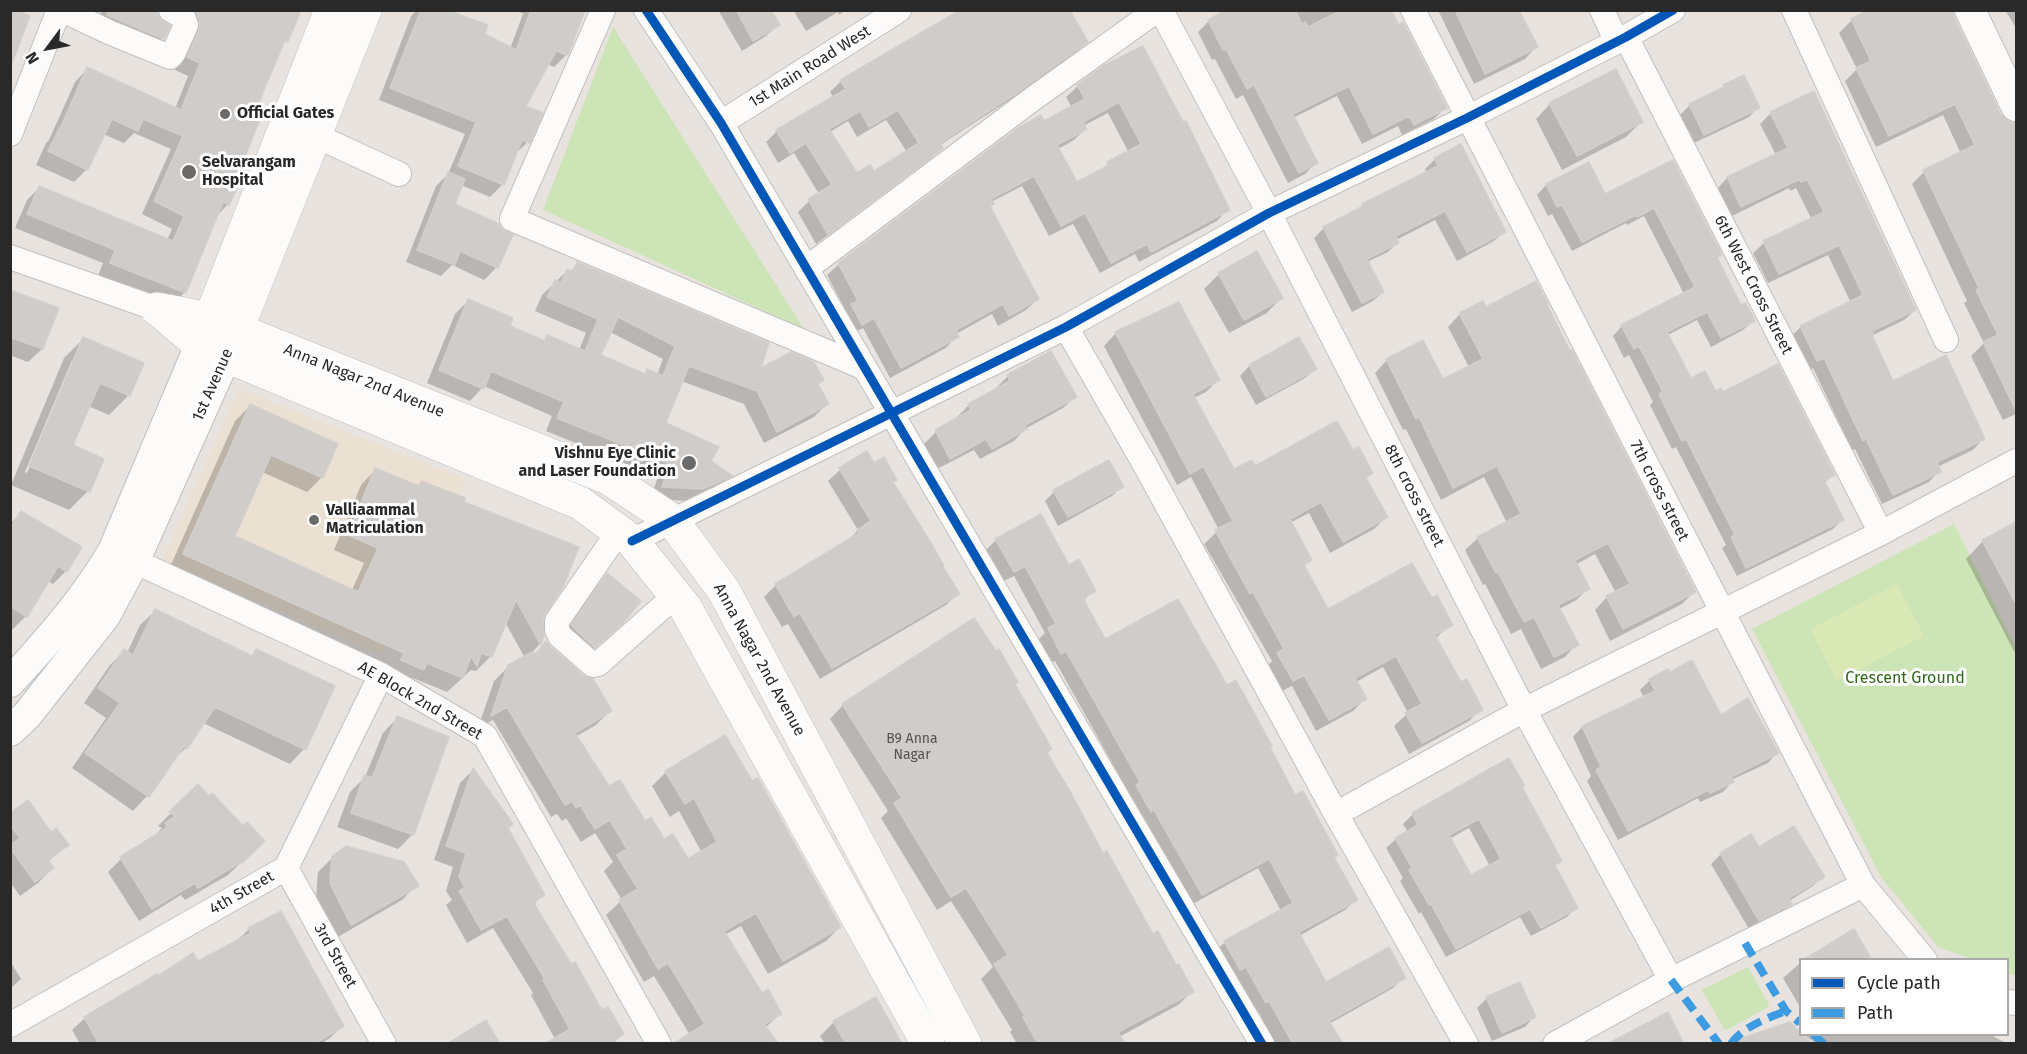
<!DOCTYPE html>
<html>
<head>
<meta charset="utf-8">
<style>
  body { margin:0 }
  #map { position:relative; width:2027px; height:1054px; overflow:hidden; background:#e8e3df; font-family:"Fira Sans",sans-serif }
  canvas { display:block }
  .frame { position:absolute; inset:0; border:12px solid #292929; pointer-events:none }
  .legend { position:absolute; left:1799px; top:958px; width:210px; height:78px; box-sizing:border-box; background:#fff; border:2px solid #a9a9a9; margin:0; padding:8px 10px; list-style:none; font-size:18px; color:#292929 }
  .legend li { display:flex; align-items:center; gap:12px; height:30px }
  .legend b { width:30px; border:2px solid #a9a9a9 }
  .north { position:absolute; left:18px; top:18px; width:60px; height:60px; -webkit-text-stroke:4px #fff; paint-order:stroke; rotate:238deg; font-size:16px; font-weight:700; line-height:24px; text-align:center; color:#292929 }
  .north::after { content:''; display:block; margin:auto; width:21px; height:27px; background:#292929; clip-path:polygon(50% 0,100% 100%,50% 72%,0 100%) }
</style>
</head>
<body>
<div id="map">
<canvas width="2027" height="1054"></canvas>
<div class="frame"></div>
<ul class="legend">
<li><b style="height:8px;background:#0057b8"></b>Cycle path</li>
<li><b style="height:8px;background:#3d9ce1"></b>Path</li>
</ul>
<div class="north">N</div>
</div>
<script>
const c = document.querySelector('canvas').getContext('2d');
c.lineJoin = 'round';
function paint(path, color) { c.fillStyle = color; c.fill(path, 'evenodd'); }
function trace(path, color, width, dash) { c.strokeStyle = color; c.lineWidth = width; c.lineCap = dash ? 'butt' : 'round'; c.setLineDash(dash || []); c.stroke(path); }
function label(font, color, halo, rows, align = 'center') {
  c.font = font + ' "Fira Sans",sans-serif'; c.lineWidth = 6; c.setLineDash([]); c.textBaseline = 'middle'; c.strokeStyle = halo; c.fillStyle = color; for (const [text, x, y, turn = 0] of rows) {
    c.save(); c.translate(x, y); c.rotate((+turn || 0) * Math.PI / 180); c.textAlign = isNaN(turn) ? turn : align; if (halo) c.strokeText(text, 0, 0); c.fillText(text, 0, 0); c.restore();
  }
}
const education = new Path2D(`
  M239,389l227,90 -83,176 -221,-95z`);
const green = new Path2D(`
  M613,27l191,302 -261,-119z
  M1954,524l62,124v328l-8,-3v-13l-36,-1 -34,-12 -57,-70 -129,-248z
  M1748,967l22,39 -45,25 -23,-41z`);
const pitch = new Path2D(`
  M1897,584l27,52 -87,45 -27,-52z`);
const shadow = new Path2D(`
  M102,10h54l7,28 -13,13 -55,-22z
  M165,10h134l-13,31 -5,5 -27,64 -22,75 -4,19 -13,14 -30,74 -13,13 -74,-29 5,-13 -88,-35 12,-28 12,-12 128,52 5,-11 -30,-15 29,-65 -37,-16 -10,10 -21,-9 -16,35 -13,13 -38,-17 10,-22 3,-3 26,-58 12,-13 88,40 13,-33 -13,-6 12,-25z
  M417,10h25l68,39 13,-35 -6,-4h69l-7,12 -12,32 -13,13 -7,-3 -23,42 4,36 -13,12 -12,30 -13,13 -29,-12 -7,20 57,30 -15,33 -12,12 -32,-15 -11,11 -35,-14 30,-76 12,-12 17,-40 -86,-34 32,-84z
  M718,10h51l9,15 -12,11 -24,15z
  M793,10h53l-7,5 -1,-3 -32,19z
  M1218,10h172l55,98 -11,11 -32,16 -4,-9 -36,18 -25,-48 -44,22 23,45 -11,11 -17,9 -45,-88 -7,4 -21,-40 -3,1 -14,-28 11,-11 12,-6z
  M1438,10h80l18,37 -11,12 -51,25z
  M2005,10h11v18z
  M1953,18l46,96 7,8 10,2v290l-13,6 -32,-64 13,-13 -20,-40 3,-2 -55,-117 12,-12 37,-18 -18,-39 -67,32 -31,-66 12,-12 -18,-36 13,-13z
  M1086,41l-11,12 -67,48 -68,44 2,3 -12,11 -114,85 -18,-32 11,-11 10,-7 -25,-41 -16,10 -12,-21 11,-11 57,-33 -4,-6 11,-11zM886,120l21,32 -34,21 -16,2 -27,-43 18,-11 9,16z
  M1104,68l124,141 -11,12 -78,41 -4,-8 -35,19 -27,-49 -24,12 -27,-50 -31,16 -3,5 50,92 -12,11 -28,16 -6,-12 -36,20 1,2 -11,12 -56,30 -27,-50 -13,7 -9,-18 5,-6 -19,-36 12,-11 205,-141 28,-15 -6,-11 12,-11zM1108,113l21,40 -21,11 -7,7 -25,13 -18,-35 16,-9 11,-11 -2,-3z
  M1724,86l34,21 -9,10 -55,26 -14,-28 10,-10 29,-14z
  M1550,104l91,18 -15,15 -64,33 -26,-51z
  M1771,113l144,197 -11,10 -33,16 22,47 90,56 -10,11 -36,17 2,4 -10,11 -47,22 -27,-55 -3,1 -39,-82 -7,3 -16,-34 11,-10 50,-24 -23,-48 -60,28 -15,-30 11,-10 48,-23 -16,-32 -6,3 -1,-3 -59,29 -13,-28 10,-11 49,-23 -16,-31z
  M1435,159l69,73 -10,9 -37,20 -22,-41 -39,20 1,3 -9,9 -21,10 16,30 -10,9 -21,11 -38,-74 9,-9 34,-18 6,-6 64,-32 -2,-4z
  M1672,162l48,92 -4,4 24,49 13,14 -10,9 -32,17 -14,-27 -29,15 22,45 25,13 118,81 -9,9 19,36 -10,10 -96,47 -15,-28 4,-3 -50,-98 -4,2 -22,-44 3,-3 -24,-47 -5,3 -11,-22 9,-10 62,-32 -40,-78 -17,9 -1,-2 -54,28 -20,-37 -4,2 -11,-21 9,-10 42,-21 17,32z
  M578,264l180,107 64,9 -5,5 10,19 -13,13 -50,26 -20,-39 -63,-23 -17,43 45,38 21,14 -12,12 -30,13 -38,-2 8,-22 -112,-46 6,-15 -68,-30 -14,15 -43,-18 28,-69 13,-13 40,26 35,14 4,-4 32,13 7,-17 -51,-22 7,-16 25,-24 3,1zM610,332l53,27 -6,16 -10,-4 -3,4 -45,-19z
  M1219,274l62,24 -14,15 -38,20 -25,-44z
  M10,291l47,18 -15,40 -14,13 -16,-6 -2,4z
  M1545,305l149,287 -12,12 -72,37 -15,-31 12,-13 9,-4 -21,-39 -20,11 13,24 -13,12 -16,8 18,35 -12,13 -24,12 -20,-40 -10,5 -26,-50 -2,1 -18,-35 13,-12 29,-15 -23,-46 -43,23 -35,-71 -3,1 -28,-57 12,-13 55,21 27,-14 -21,-40 12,-13 25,-5z
  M1116,333l102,47 -12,12 -12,6 40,73 118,-19 19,21 -6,6 21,38 -12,12 -44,24 -21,-40 -19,10 20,37 -7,7 24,44 104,-11 20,24 -16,15 26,45 20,25 -12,12 -60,33 -15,-28 14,-13 -25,-46 -27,15 9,17 -12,12 -37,20 -24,-45 -12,6 -14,-25 6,-6 -68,-117 15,-14 -28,-53 -14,8 -73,-139z
  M83,339l46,56 -20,20 -21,-9 -17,40 17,45 -19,19 -58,-25 53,-127zM72,360h3l-48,113 -2,-1z
  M1299,339l16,30 -10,9 -49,27 -16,-29 9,-10z
  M1008,376l67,21 -12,11 -38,21 -11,12 -34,18 -6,-9 -37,19 -13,-25 12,-12 22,-13 -1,-2 12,-12 28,-15 -1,-2z
  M250,406l72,71 -15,15 -45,-20 -29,65 119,53 12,-27 -30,-13 27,-65 14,-15 42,17 5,-4 40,20 82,110 -3,8 2,15 -3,8 -9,9 3,2 12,-12 64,68 -14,14 -21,12 33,51 80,73 14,-8 -23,-42 -9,6 -18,-31 14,-14 174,155 -14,14 -58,33 -27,-48 -16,9 36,60 19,19 -15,14 -75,7 -36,-59 -10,6 -38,-67 16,-15 -18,-29 9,-9 -18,-29 -14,9 -15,-24 -4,3 -5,-7 -6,3 -58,-97 -15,8 16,-47 15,-15 16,-8 -20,-36 -14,34 -15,15 -5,-1 -24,22 -34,-14 -5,6 -239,-115 66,-148z
  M867,453l7,12 18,18 66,110 -12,12 -126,74 -32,-55 -6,3 -18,-30 12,-12 70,-42 12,-13 -30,-49 12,-11z
  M1122,487l-10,9 -54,30 -13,-25 9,-9z
  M21,513l45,58 -13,13 -5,-3 -22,35 -13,13 -3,-1v-104z
  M2016,524v131l-50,-96 17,-18z
  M996,540l73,27 25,23 -11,11 21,40 123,46 41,61 27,49 41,58 -3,3 23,42 -11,10 -46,26 26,48 79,-7 -11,11 -64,36 12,20h-65l-18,-33 -3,2 -41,-60 11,-11 56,-31 -23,-43 -67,37 -65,-109 3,-3 -74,-132 -5,2 -12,-23 7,-7 -31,-57 -12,6 -17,-31z
  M607,575v62l-28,24 -21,-19 35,-52z
  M155,611l95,46 6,-6 48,98 -14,15 -87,-41 -17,25 -15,14 -24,34 -14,15 -61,-43 34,-50 -22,-15 26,-38 15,-14 2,2 13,-28z
  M1667,671l54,46 56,36 -9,10 -37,17 1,2 -9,10 -23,10 -2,-4 -80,42 -31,-59 4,-5 -18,-39 9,-10 62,-29 -4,-8 10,-10z
  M1013,685l33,69 57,101 49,81 40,56 -14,13 -59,32 4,7h-106l-7,-12 2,-2 -31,-51 12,-12 -42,-66 -14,9 -56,-92 7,-7 -58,-92 13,-14z
  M397,718l16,116 -15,15 -61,-22 13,-35 15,-15 18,-44z
  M473,770l70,125 -10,10 69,107 20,22 -9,10h-65l7,-5 -24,-44 2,-2 -40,-65 -26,15 -21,-38 6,-5 -6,-9 7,-24 -19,-7 26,-77z
  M198,786l52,68 -22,21 -43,25 -4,-5 -42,26 -31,-49 13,-13 32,-22 9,-9 -4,-2z
  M1520,788l40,73 -6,6 22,40 -9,10 -36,19 -11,-19 -74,40 -25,-45 -2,2 -19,-33 3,-3 -17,-30 10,-9 12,-7 -5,-8 10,-10zM1469,828l21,38 -20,11 -21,-38z
  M10,815l40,19 17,11 -19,17 5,6 -15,15 -18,13 -10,-14z
  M1751,836l7,13 65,28 -10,9 -24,15 1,3 -9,9 -32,16 -38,-65 10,-10z
  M333,857l84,28 -15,15 -66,38 -20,-40 2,-26z
  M249,929l93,97 -12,12 -10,6h-243l2,-2 -7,-12 13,-12 73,-40 40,-15 39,-22z
  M10,961l11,18 -11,10z
  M1800,963v44l-17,-29z
  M1487,998l47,19 -9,10 -33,14 -15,-33z
  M834,1022l67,22h-76l-5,-8z
  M1989,1034l15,8 12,2h-199l-13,-9z`);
const building = new Path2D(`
  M10,10h6l14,6 -18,47 -2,-1z
  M109,10h48l2,8 11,8 -6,13 -57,-24z
  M195,10h106l-13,32 -3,-2 -29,69 7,3 -29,72 4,2 -9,19 -6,-3 -37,91 -76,-30 5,-13 -88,-36 12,-28 134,55 11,-25 -30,-15 29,-65 -40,-17 -5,12 -26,-12 -24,51 -40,-19 11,-22h1l27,-62 94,43 19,-47 -13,-6 12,-27v-10z
  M421,10h26l41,15 -3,9 31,16 15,-40h54l-17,45 -12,-4 -30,55 17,7 -13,30 -8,-3 -18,45 -46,-19 18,-44 -86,-34z
  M736,10h35l9,15 -27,16z
  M960,10h110l18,32 -67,48 -81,53 3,5 -115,87 -20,-36 24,-14 -26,-42 -16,10 -14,-23 70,-41 -6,-9zM898,110l21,33 -45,28 -4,-6 -13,8 -28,-44 31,-18 9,16z
  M1226,10h69l7,14 4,-2 2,5 34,-17h49l8,15 4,-3 44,86 -33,17 -5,-9 -36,18 -24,-48 -56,28 25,49 -19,10 -45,-88 -7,4 -21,-40 -3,1 -15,-30z
  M1455,10h64l19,37 -53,27z
  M1868,10h85l1,7 46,96 7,7 9,3v288l-33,-69 15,-7 -22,-45 3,-2 -56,-118 52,-25 -20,-41 -66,32 -33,-68 15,-7 -20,-42z
  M1143,46l40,76 3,-1 44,89 -79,42 -4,-8 -36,19 -26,-50 -24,13 -27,-50 -43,23 3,5 -4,2 49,93 -30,17 -6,-12 -47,26 3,7 -58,31 -27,-50 -12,7 -11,-21 7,-3 -20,-38 180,-135 23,-13 3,6 41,-22 -8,-14 26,-19zM1119,102l22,42 -34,18 2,3 -32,17 -20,-37 30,-16 -4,-7z
  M1616,69l27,53 -66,34 -28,-53z
  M1744,75l16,33 -56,27 -15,-31 35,-17 -1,-2z
  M1814,91l102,219 -44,21 1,3 -1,1 21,46 53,-26 39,84 -48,23 4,10 -48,23 -27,-56 -3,2 -39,-83 -7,3 -17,-35 63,-31 -24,-50 -60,29 -16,-33 61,-29 -17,-33 -6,3 -1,-3 -59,28 -14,-30 61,-29 -18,-36z
  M1461,144l45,88 -39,20 -22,-41 -49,25 3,7 -32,16 17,33 -22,11 -39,-76 40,-21 -1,-2 76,-38 -4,-8z
  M1673,160l49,95 -5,2 24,48 5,-2 9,18 -34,17 -14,-26 -40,20 24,46 14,-7 11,20 5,-3 2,4 55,-28 57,111 -11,5 20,40 -98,48 -15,-31 4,-2 -49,-96 -4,2 -13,-26 -10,-21 4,-2 -24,-46 -5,3 -13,-24 74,-38 -41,-79 -17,9 -1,-2 -54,27 -20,-37 -5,2 -11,-23 43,-22 16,32z
  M448,172l17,7 -10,25 44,20 2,4 12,7 -15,33 -38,-17 -5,14 -38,-15z
  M1257,251l26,47 -39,22 -26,-47z
  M577,262l192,81 -8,25 30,-16 23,10 10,18 -6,4 11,20 -52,28 -20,-41 -68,-25 -23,57 53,24 -8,14 22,15 -31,13 -40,-2 8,-23 -113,-46 7,-16 -73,-31 -7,18 -45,-19 29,-71 45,19 -3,8 35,15 2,-6 38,16 13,-32 -51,-22 8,-17 6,3 6,-14 6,3zM618,317l57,29 -12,30 -16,-7 -2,5 -44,-19z
  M1536,281l12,23 -1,1 23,46 2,-1 124,242 -73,37 -17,-33 24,-12 -22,-41 -33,17 15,29 -32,16 21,40 -25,12 -20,-40 -10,5 -26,-50 -2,1 -19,-36 44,-23 -24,-48 -44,22 -34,-71 -3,2 -30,-60 37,-19 20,39 40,-20 -24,-46 24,-12 3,6z
  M10,290l49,18 -16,41 -33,-12z
  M1179,302l41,78 -27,14 41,75 18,-9 3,6 82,-45 16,29 6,-3 14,26 -7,5 22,39 -45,25 -22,-40 -31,17 22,41 -8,5 24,44 84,-46 20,35 5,-3 16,30 -18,10 26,47 6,-3 16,31 -61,33 -17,-30 17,-9 -26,-48 -41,22 12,21 -38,21 -25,-45 -11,6 -16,-28 7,-4 -31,-57 -3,2 -35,-64 18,-9 -30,-55 -13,8 -75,-142z
  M83,337l61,26 -14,33 -30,-13 -27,62 31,14 -14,33 -61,-26z
  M1299,337l18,32 -51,28 -17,-32z
  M1051,351l26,46 -52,28 2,4 -35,20 -6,-10 -36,20 -15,-29 36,-20 -3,-6 42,-23 -3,-6z
  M250,404l88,40 -15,34 -52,-23 -36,81 123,56 20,-44 -30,-13 27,-67 44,18 2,-5 44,17 -1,4 115,45 -16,40 -18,27 -2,7 1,15 -3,9 -25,-45 -24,57 -11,-4 -4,13 -6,-10 -8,22 -36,-15 -3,7 -23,-10 3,-7 -221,-99z
  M867,451l7,12 10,-6 13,23 -4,2 41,66 10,18 -1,1 17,27 -128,74 -32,-55 -6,4 -19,-33 84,-51 -2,-3 14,-9 -32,-53z
  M1109,460l15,27 -56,30 -15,-27z
  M21,511l61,36 -15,25 -9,-6 -31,51 -17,-11v-76z
  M1041,514l28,51 10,-6 17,32 -13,7 22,41 73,-40 49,86 9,-5 36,66 -2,1 25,48 8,-4 35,64 -4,2 24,43 -59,32 27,50 63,-35 17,31 -77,43 14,23h-50l-24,-43 -3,2 -20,-36 -6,3 -16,-29 69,-38 -24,-44 -67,36 -48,-85 -3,2 -15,-27 4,-3 -74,-131 -5,3 -13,-26 8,-4 -31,-58 -11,6 -19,-33z
  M2016,522v82l-34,-64z
  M607,573l34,28 -18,22 -28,25 -24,-23z
  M155,609l97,47 4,-7 79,37 -29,64 -91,-43 -28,42 -3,-3 -35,51 -64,-44 35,-50 -22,-15 26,-39 9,6z
  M974,618l22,33 3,-2 19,33 -3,2 37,65 -5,4 24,40 32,60 4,-2 46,83 5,-3 18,34 3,-1 15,28 -76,40 7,12h-87l-15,-27 2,-1 -31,-52 14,-9 -42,-67 -15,9 -57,-94 8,-5 -60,-94z
  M546,641l5,6 33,29 9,3 19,32 -37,22 34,53 11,-6 25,41 6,-4 13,22 9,-5 15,25 29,-17 -23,-44 -9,6 -20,-33 60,-36 27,46 6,-3 83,149 -58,34 -27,-48 -32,18 38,62 6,-4 14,25 -18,10 14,20h-105l32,-20 -37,-61 -10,6 -39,-69 19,-11 -21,-34 10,-6 -17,-29 -15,9 -15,-24 -4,3 -4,-7 -7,4 -58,-98 -16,9 17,-51 24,-13 4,2z
  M1692,660l29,55 27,-17 31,55 -48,24 3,5 -24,11 -2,-3 -80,41 -32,-61 5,-3 -19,-41 73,-35 -6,-12 19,-10 2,3z
  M397,716l52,21 -35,98 -63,-22 13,-38 8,3z
  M1509,758l16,28 -3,1 40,74 -7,4 23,43 -37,20 -11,-19 -74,40 -25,-45 -2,1 -20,-35 3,-2 -17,-30 23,-13 -6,-12zM1479,819l22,40 -30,16 -22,-40z
  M473,768l40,56 -5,4 37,67 -12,7 38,62 4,-2 27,48 6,-3 16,27 -15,10h-64l25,-15 -27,-49 2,-1 -38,-63 -26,14 -22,-39 6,-4 -6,-10 7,-24 -20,-7z
  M198,784l11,12 3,-3 31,33 4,-4 18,19 -23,22 -1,-1 -43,26 -3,-5 -43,26 -32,-52 48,-30 -3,-4 11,-7 -7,-4z
  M28,800l23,32 5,-4 13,17 -21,15 6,8 -19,14 -25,-34v-3l10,-7 -10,-13v-12z
  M1794,826l31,51 -36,21 3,6 -33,17 -39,-68 31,-19 8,13z
  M346,846l58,16 15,24 -68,39 -21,-42 2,-27z
  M281,911l63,115 -30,18h-215l-15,-27 73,-43 1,2 35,-23 5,8 53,-28 -3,-5z
  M1854,929l18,31h-69z
  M1520,982l16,35 -34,16 -16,-36z
  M876,997l26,47h-56l-13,-23z
  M1668,1012l16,32h-77z
  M486,1020l14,24h-53z
  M1790,1022l10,10v3h3l9,9h-76v-4z`);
const minor = new Path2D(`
  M62,10l49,23 59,24 4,-5 12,-27 -3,-8 -12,-7
  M603,10l-91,209 353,149
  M646,10l75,113 541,921
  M1161,10l108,203 255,497 147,270
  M1413,10l450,875 62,75
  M1602,10l14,30
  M1794,10l152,330
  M1626,37l255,496
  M721,123l178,-113
  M10,134l49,-124
  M314,135l85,39
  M10,257l147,52
  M807,268l227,-170 123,-88
  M1066,327l78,136 192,351 130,230
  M619,531l-62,90v9l3,6 33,29 5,-1 78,-69
  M632,541l434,-214 203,-114 198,-95 159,-81 47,-27
  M119,554l262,121 104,61 174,308
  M1336,814l188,-104 357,-177 135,-72
  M286,868l98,176
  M2008,1002l8,1
  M10,1025l276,-157 95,-193
  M1555,1044l116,-64 192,-95`);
const tertiary = new Path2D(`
  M1970,10l46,96
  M10,682c38,-41 75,-83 103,-131l87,-206
  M10,731l17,-16 78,-99 29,-54 92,-206`);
const secondary = new Path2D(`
  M157,309l53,10 398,159 64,42 52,71 241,453
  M161,312l39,33 380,158 52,38 53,66 243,437
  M202,340l129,-330
  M229,349l136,-339`);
const quiet = new Path2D(`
  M1745,943l41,68 14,12
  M1671,980l48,64
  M1813,1034l11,10
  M1731,1044c11,-17 37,-26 55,-33`);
const cycleway = new Path2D(`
  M646,10l75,113 541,921
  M632,541l434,-214 203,-114 198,-95 159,-81 47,-27`);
const markers = [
  [225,114,6,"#6c6a69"],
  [189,172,8,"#6c6a69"],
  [689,463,8,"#6c6a69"],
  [314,520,6,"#6c6a69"]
];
const numberNames = [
  ["B9 Anna",912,739],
  ["Nagar",912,755]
];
const streetNames = [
  ["1st Main Road West",810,67,-32],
  ["6th West Cross Street",1753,285,63],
  ["Anna Nagar 2nd Avenue",364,381,22],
  ["1st Avenue",213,385,-66],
  ["7th cross street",1659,491,63],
  ["8th cross street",1414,496,63],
  ["Anna Nagar 2nd Avenue",759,660,61],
  ["AE Block 2nd Street",420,701,30],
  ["4th Street",242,893,-30],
  ["3rd Street",335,956,61]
];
const poiNames = [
  ["Official Gates",237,114],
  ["Selvarangam",202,163],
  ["Hospital",202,181],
  ["Vishnu Eye Clinic",676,454,"right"],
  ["and Laser Foundation",676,472,"right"],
  ["Valliaammal",326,511],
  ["Matriculation",326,529]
];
const parkNames = [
  ["Crescent Ground",1905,679]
];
paint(education, '#ebe1d3');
paint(green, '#cde4b7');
paint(pitch, '#d9e8b4');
paint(shadow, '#0003');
paint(building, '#cfccc9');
trace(building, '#d3cfcb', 1.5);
trace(minor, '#c1c0c1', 26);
trace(tertiary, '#c1c0c1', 32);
trace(secondary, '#c1c0c1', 34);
trace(minor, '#fcfbfa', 24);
trace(tertiary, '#fcfbfa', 30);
trace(secondary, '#fcfbfa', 33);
trace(quiet, '#3d9ce1', 8, [15, 8]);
trace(cycleway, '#0057b8', 9);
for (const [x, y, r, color] of markers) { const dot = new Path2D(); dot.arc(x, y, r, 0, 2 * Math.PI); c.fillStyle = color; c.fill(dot); trace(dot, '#fff', 2); }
label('14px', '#535252', null, numberNames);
label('16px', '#292929', '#fff', streetNames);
label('bold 16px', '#292929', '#fff', poiNames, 'left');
label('16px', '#2f6818', '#fff', parkNames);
</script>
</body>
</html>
